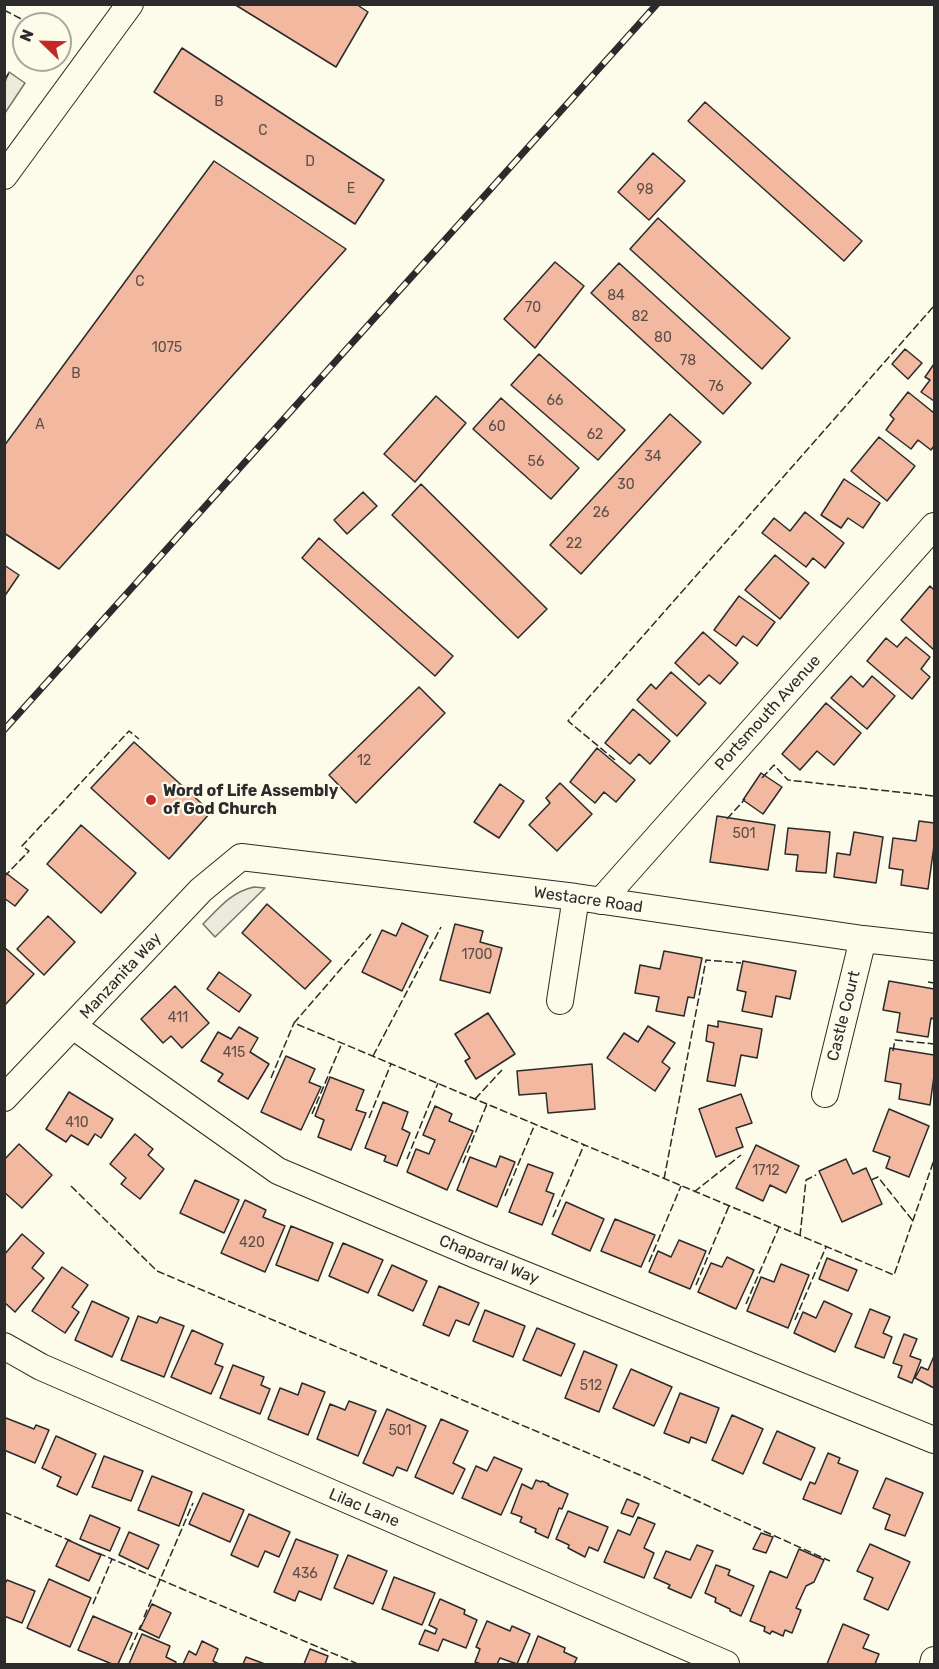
<!DOCTYPE html>
<html>
<head>
<meta charset="utf-8">
<style>
  body { margin:0 }
  #map { position:relative; width:939px; height:1669px; overflow:hidden; background:#fdfbea; font-family:Rubik,sans-serif }
  canvas { display:block }
  .frame { position:absolute; inset:0; border:6px solid #2b2b2b; pointer-events:none }
  .north { position:absolute; left:12px; top:12px; width:60px; height:60px; box-sizing:border-box; background:#fdfbea; border:2px solid #a9a89e; border-radius:50%; rotate:293deg; font-size:16px; font-weight:700; line-height:24px; text-align:center; color:#2b2b2b }
  .north::after { content:''; display:block; margin:auto; width:21px; height:27px; background:#c62828; clip-path:polygon(50% 0,100% 100%,50% 72%,0 100%) }
</style>
</head>
<body>
<div id="map">
<canvas width="939" height="1669"></canvas>
<div class="frame"></div>
<div class="north">N</div>
</div>
<script>
const c = document.querySelector('canvas').getContext('2d');
c.lineJoin = 'round';
function paint(path, color) { c.fillStyle = color; c.fill(path, 'evenodd'); }
function trace(path, color, width, dash) { c.strokeStyle = color; c.lineWidth = width; c.lineCap = dash ? 'butt' : 'round'; c.setLineDash(dash || []); c.stroke(path); }
function label(font, color, halo, rows, align = 'center') {
  c.font = font + ' Rubik,sans-serif'; c.lineWidth = 4.5; c.setLineDash([]); c.textBaseline = 'middle'; c.strokeStyle = halo; c.fillStyle = color; for (const [text, x, y, turn = 0] of rows) {
    c.save(); c.translate(x, y); c.rotate((+turn || 0) * Math.PI / 180); c.textAlign = isNaN(turn) ? turn : align; if (halo) c.strokeText(text, 0, 0); c.fillText(text, 0, 0); c.restore();
  }
}
const green = new Path2D(`
  M9,72l16,11 -20,30v-31z
  M254,887l11,1 -50,49 -12,-13c16,-16 28,-32 51,-37z`);
const building = new Path2D(`
  M234,4h122l12,8 -32,55z
  M182,48l202,132 -29,44 -201,-132z
  M705,102l157,139 -18,20 -156,-140z
  M653,153l32,28 -36,39 -31,-28z
  M214,161l132,88 -287,320 -55,-36v-87z
  M658,218l132,120 -28,31 -132,-120z
  M555,262l29,24 -49,62 -31,-29z
  M619,263l132,120 -28,31 -132,-121z
  M905,349l17,14 -14,16 -16,-15z
  M539,354l86,76 -27,30 -87,-75z
  M934,364v37l-13,-9 9,-12 -5,-3z
  M908,392l26,21v33l-3,4 -13,-10 -7,9 -25,-19 8,-11 -4,-4z
  M436,396l30,27 -51,59 -31,-28z
  M501,398l78,70 -28,31 -78,-70z
  M670,414l31,28 -120,132 -31,-29z
  M879,437l36,29 -28,35 -36,-30z
  M844,479l36,24 -17,25 -15,-10 -7,10 -20,-13z
  M421,484l126,125 -29,29 -126,-123z
  M363,492l14,14 -30,28 -13,-14z
  M805,512l39,31 -19,25 -12,-10 -7,9 -44,-34 12,-15 16,13z
  M319,538l134,118 -18,20 -133,-118z
  M775,555l34,28 -29,36 -35,-29z
  M4,565l15,10 -15,22z
  M930,586l4,4v60l-33,-30z
  M739,596l36,26 -18,24 -14,-10 -7,10 -22,-16z
  M703,632l35,31 -18,21 -11,-9 -10,10 -24,-22z
  M906,637l24,20 -9,12 9,8 -18,22 -45,-38 19,-23 11,9z
  M671,672l35,31 -29,33 -40,-36 14,-16 5,5z
  M851,676l12,11 9,-11 23,20 -28,33 -36,-31z
  M419,687l26,26 -89,90 -27,-28z
  M826,703l35,30 -27,32 -17,-14 -17,19 -18,-16z
  M633,709l37,32 -20,23 -11,-10 -9,10 -25,-21z
  M134,742l77,70 -42,47 -78,-71z
  M597,748l38,32 -19,22 -12,-10 -9,11 -25,-21z
  M761,773l21,14 -19,27 -20,-14z
  M560,783l32,31 -35,37 -28,-26 21,-22 -4,-5z
  M500,784l24,17 -25,37 -25,-16z
  M717,816l58,9 -7,45 -58,-8z
  M919,821l15,2v23l-6,43 -27,-4 2,-15 -14,-2 4,-30 23,3z
  M81,825l55,48 -35,40 -54,-49z
  M788,828l42,4 -4,41 -30,-2 2,-16 -13,-1z
  M854,832l29,5 -7,46 -42,-6 3,-24 13,2z
  M6,873l22,17 -13,16 -11,-8v-23z
  M267,904l64,57 -26,28 -63,-56z
  M48,916l27,26 -31,33 -27,-26z
  M402,923l26,13 -26,55 -40,-19 20,-42 14,6z
  M455,924l28,7 -3,11 22,6 -12,45 -50,-13z
  M4,947l30,27 -30,32z
  M664,951l38,7 -8,40 -6,-1 -4,19 -28,-5 3,-14 -24,-4 5,-28 20,4z
  M743,961l53,10 -6,28 -14,-3 -4,21 -30,-6 4,-19 -9,-2z
  M219,972l32,23 -12,17 -32,-23z
  M889,981l45,8v30l-3,-1 -3,19 -31,-5 3,-19 -17,-3z
  M175,986l34,37 -27,25 -11,-12 -8,7 -22,-24z
  M488,1013l27,41 -39,25 -11,-18 5,-3 -15,-24z
  M718,1021l44,8 -5,29 -16,-3 -6,31 -28,-5 7,-38 -8,-2 2,-16 10,2z
  M648,1026l27,17 -13,19 8,6 -15,23 -48,-33 17,-25 14,9z
  M239,1027l19,11 -8,14 19,12 -21,35 -30,-18 5,-7 -22,-13 17,-29 13,7z
  M890,1048l44,7v21l-4,29 -31,-6 2,-15 -16,-3z
  M286,1056l29,13 -6,13 12,5 -20,43 -40,-18z
  M592,1064l3,45 -47,4 -2,-20 -27,2 -2,-24z
  M330,1077l34,13 -8,20 10,3 -15,37 -33,-13 6,-17 -9,-4z
  M69,1092l44,27 -12,19 -6,-4 -7,11 -17,-10 -5,7 -20,-13z
  M741,1094l11,29 -16,5 7,19 -27,10 -17,-48z
  M383,1102l25,10 -6,17 8,4 -13,33 -13,-5 2,-5 -21,-8z
  M435,1106l17,8 -3,7 24,10 -26,59 -40,-18 9,-23 13,5 6,-14 -12,-5z
  M889,1109l40,17 -20,51 -23,-9 4,-11 -17,-6z
  M135,1134l18,15 -5,6 16,14 -24,30 -19,-15 5,-6 -16,-14z
  M19,1144l33,31 -30,33 -18,-16v-32z
  M756,1145l43,21 -13,27 -16,-8 -7,16 -27,-13z
  M500,1156l15,6 -18,45 -40,-17 13,-33 26,10z
  M846,1159l7,15 13,-6 16,36 -40,18 -23,-51z
  M528,1164l25,9 -7,18 8,3 -12,31 -33,-13z
  M195,1180l44,20 -15,33 -44,-20z
  M245,1200l21,10 -3,7 22,9 -20,46 -44,-19z
  M566,1202l38,17 -14,32 -38,-17z
  M615,1219l40,16 -14,32 -40,-16z
  M291,1226l42,17 -15,38 -42,-16z
  M22,1234l22,19 -12,15 12,10 -29,34 -11,-10v-47z
  M679,1240l27,11 -16,38 -41,-17 9,-21 13,6z
  M343,1243l40,17 -15,33 -39,-17z
  M727,1257l27,13 -18,39 -38,-17 13,-29 11,4z
  M827,1258l30,12 -9,21 -29,-12z
  M781,1264l28,11 -21,53 -41,-17 14,-34 13,5z
  M392,1265l35,16 -14,30 -35,-16z
  M62,1267l26,18 -16,22 7,5 -14,21 -33,-22z
  M439,1286l40,17 -10,22 -13,-5 -7,16 -26,-11z
  M92,1301l37,17 -17,39 -37,-17z
  M824,1301l28,13 -17,38 -41,-19 9,-21 13,6z
  M870,1309l20,8 -7,16 9,4 -8,21 -29,-11z
  M485,1310l40,16 -12,31 -40,-16z
  M138,1316l19,7 3,-6 24,9 -20,51 -43,-17z
  M537,1328l38,16 -14,32 -38,-16z
  M192,1330l31,14 -8,20 8,3 -12,27 -40,-17z
  M904,1334l13,5 -7,17 11,4 -9,23 -14,-6 4,-11 -9,-3z
  M584,1351l33,14 -18,47 -34,-14z
  M934,1356v32l-19,-10 6,-11 7,3z
  M233,1365l31,12 -3,8 9,4 -10,25 -40,-16z
  M631,1369l41,18 -18,39 -41,-18z
  M302,1383l23,9 -17,43 -40,-16 12,-31 18,7z
  M680,1393l39,15 -13,35 -15,-6 -2,6 -25,-10z
  M349,1401l27,10 -18,45 -41,-17 13,-35 15,6z
  M387,1409l39,17 -19,45 -10,-4 -4,9 -30,-13z
  M732,1415l31,14 -20,45 -31,-14z
  M6,1418l28,11 2,-4 13,5 -14,33 -31,-13v-28z
  M441,1419l27,12 -15,32 12,6 -12,25 -38,-17z
  M777,1431l38,17 -14,32 -38,-17z
  M56,1436l40,18 -19,41 -20,-9 4,-9 -19,-9z
  M828,1453l12,5 -2,5 20,8 -17,43 -38,-15 7,-17 5,2z
  M104,1456l39,15 -12,30 -39,-14z
  M494,1457l28,12 -21,46 -39,-17 14,-32 11,5z
  M152,1476l40,16 -13,34 -41,-16z
  M886,1478l37,15 -18,43 -20,-7 5,-14 -17,-7z
  M536,1480l5,2 1,-1 7,3 -1,1 20,9 -6,15 -3,-1 -11,30 -13,-6 1,-3 -16,-7 2,-5 -11,-4 11,-29 10,5z
  M203,1493l41,17 -14,32 -41,-18z
  M627,1499l12,5 -6,13 -12,-4z
  M568,1511l40,16 -10,24 -9,-4 -4,10 -17,-9 1,-3 -13,-6z
  M249,1514l41,18 -11,25 -14,-6 -7,16 -27,-12z
  M90,1515l30,13 -10,23 -30,-12z
  M638,1517l17,7 -11,24 10,5 -10,25 -40,-16 14,-32 12,5z
  M129,1532l30,13 -11,24 -29,-14z
  M761,1533l12,4 -7,16 -13,-4z
  M296,1539l42,16 -17,45 -22,-9 -4,10 -21,-9z
  M68,1540l33,15 -12,26 -33,-15z
  M870,1544l40,18 -22,48 -24,-11 9,-21 -16,-7z
  M697,1545l16,6 -22,47 -23,-10 2,-3 -16,-7 12,-27 24,9z
  M799,1549l25,11 -10,22 -8,4 -10,22 5,2 -9,23 -7,-3 -2,6 -11,-5 -2,3 -6,-3 1,-4 -15,-6 20,-50 17,7z
  M348,1555l39,16 -14,33 -39,-16z
  M716,1565l14,5 -2,5 26,11 -13,30 -11,-5v-2l-15,-7 1,-4 -11,-5z
  M394,1577l41,16 -13,32 -40,-16z
  M49,1579l42,19 -21,49 -43,-19z
  M7,1580l28,11 -13,32 -18,-7v-30z
  M440,1599l25,11 -1,4 13,6 -11,28 -23,-9 -5,12 -19,-7 6,-14 10,4 2,-5 -8,-4z
  M152,1604l19,9 -12,25 -19,-9z
  M93,1616l39,17 -14,31h-6l-34,-14z
  M487,1621l23,10 2,-5 18,8 -13,30 -17,-6 -3,6h-16l-6,-2 5,-13 -4,-2z
  M843,1624l26,11 -6,13 16,6 -4,10h-48z
  M142,1634l28,12 -4,11 10,5 -1,2h-46z
  M538,1636l27,12 -1,4 13,6 -3,6h-47z
  M202,1641l16,8 -5,12 6,3h-36l6,-13 7,4z
  M310,1649l18,7 -3,8h-21z
  M246,1657l19,7h-22z`);
const minor = new Path2D(`
  M4,176l126,-172
  M601,901l333,-375
  M560,1001l16,-104
  M73,1026l205,145 198,84 458,185
  M825,1094l38,-155
  M4,1098l197,-208 40,-33 335,40 287,42 71,8
  M4,1346l37,21 685,297
  M933,1664l1,-4`);
const rail = new Path2D(`
  M4,730l653,-726`);
const fence = new Path2D(`
  M4,10l27,14
  M4,80l5,-7
  M615,760l-47,-39 366,-415
  M762,778l12,-13 14,15 146,16
  M727,819l18,-20
  M4,877l25,-26 -7,-5 107,-115 10,8
  M371,934l-77,89 600,252 40,-115
  M928,982l6,1
  M893,1051l2,-11 39,4
  M373,1056l68,-129
  M271,1078l23,-55
  M475,1099l27,-29
  M312,1114l30,-71
  M369,1118l22,-54
  M407,1159l31,-76
  M463,1163l24,-59
  M664,1179l42,-219 35,3
  M871,1180l7,-3 35,44
  M71,1186l86,85 483,204 190,86
  M694,1192l47,-37
  M505,1196l30,-72
  M553,1217l31,-72
  M800,1236l6,-56 10,-5
  M649,1262l32,-76
  M696,1285l33,-79
  M746,1304l33,-77
  M795,1320l31,-73
  M4,1512l67,29
  M98,1553l260,111
  M93,1604l19,-45
  M144,1617l49,-114
  M130,1650l11,-25`);
const markers = [
  [151,800,6,"#c62828"]
];
const numberNames = [
  ["B",219,102],
  ["C",263,131],
  ["D",310,162],
  ["E",351,189],
  ["98",645,190],
  ["C",140,282],
  ["84",616,296],
  ["70",533,308],
  ["82",640,317],
  ["80",663,338],
  ["1075",167,348],
  ["78",688,361],
  ["B",76,374],
  ["76",716,387],
  ["66",555,401],
  ["A",40,425],
  ["60",497,427],
  ["62",595,435],
  ["34",653,457],
  ["56",536,462],
  ["30",626,485],
  ["26",601,513],
  ["22",574,544],
  ["12",364,761],
  ["501",744,834],
  ["1700",477,955],
  ["411",178,1018],
  ["415",234,1053],
  ["410",77,1123],
  ["1712",766,1171],
  ["420",252,1243],
  ["512",591,1386],
  ["501",400,1431],
  ["436",305,1574]
];
const streetNames = [
  ["Portsmouth Avenue",768,713,-48],
  ["Westacre Road",588,900,8],
  ["Manzanita Way",121,976,-47],
  ["Castle Court",844,1016,-76],
  ["Chaparral Way",489,1260,22],
  ["Lilac Lane",364,1508,23]
];
const poiNames = [
  ["Word of Life Assembly",163,791],
  ["of God Church",163,809]
];
paint(green, '#ecebdb');
trace(green, '#74746e', 1.5);
paint(building, '#f2b8a0');
trace(building, '#2b2b2b', 1.5);
trace(minor, '#2b2b2b', 28);
trace(minor, '#fdfbea', 26);
trace(rail, '#2b2b2b', 7);
trace(rail, '#fdfbea', 4.5, [14]);
trace(fence, '#2b2b2b', 1.5, [8, 3]);
for (const [x, y, r, color] of markers) { const dot = new Path2D(); dot.arc(x, y, r, 0, 2 * Math.PI); c.fillStyle = color; c.fill(dot); trace(dot, '#fdfbea', 2); }
label('14px', '#5d4e48', null, numberNames);
label('16px', '#2b2b2b', '#fdfbea', streetNames);
label('bold 16px', '#2b2b2b', '#fdfbea', poiNames, 'left');
</script>
</body>
</html>
